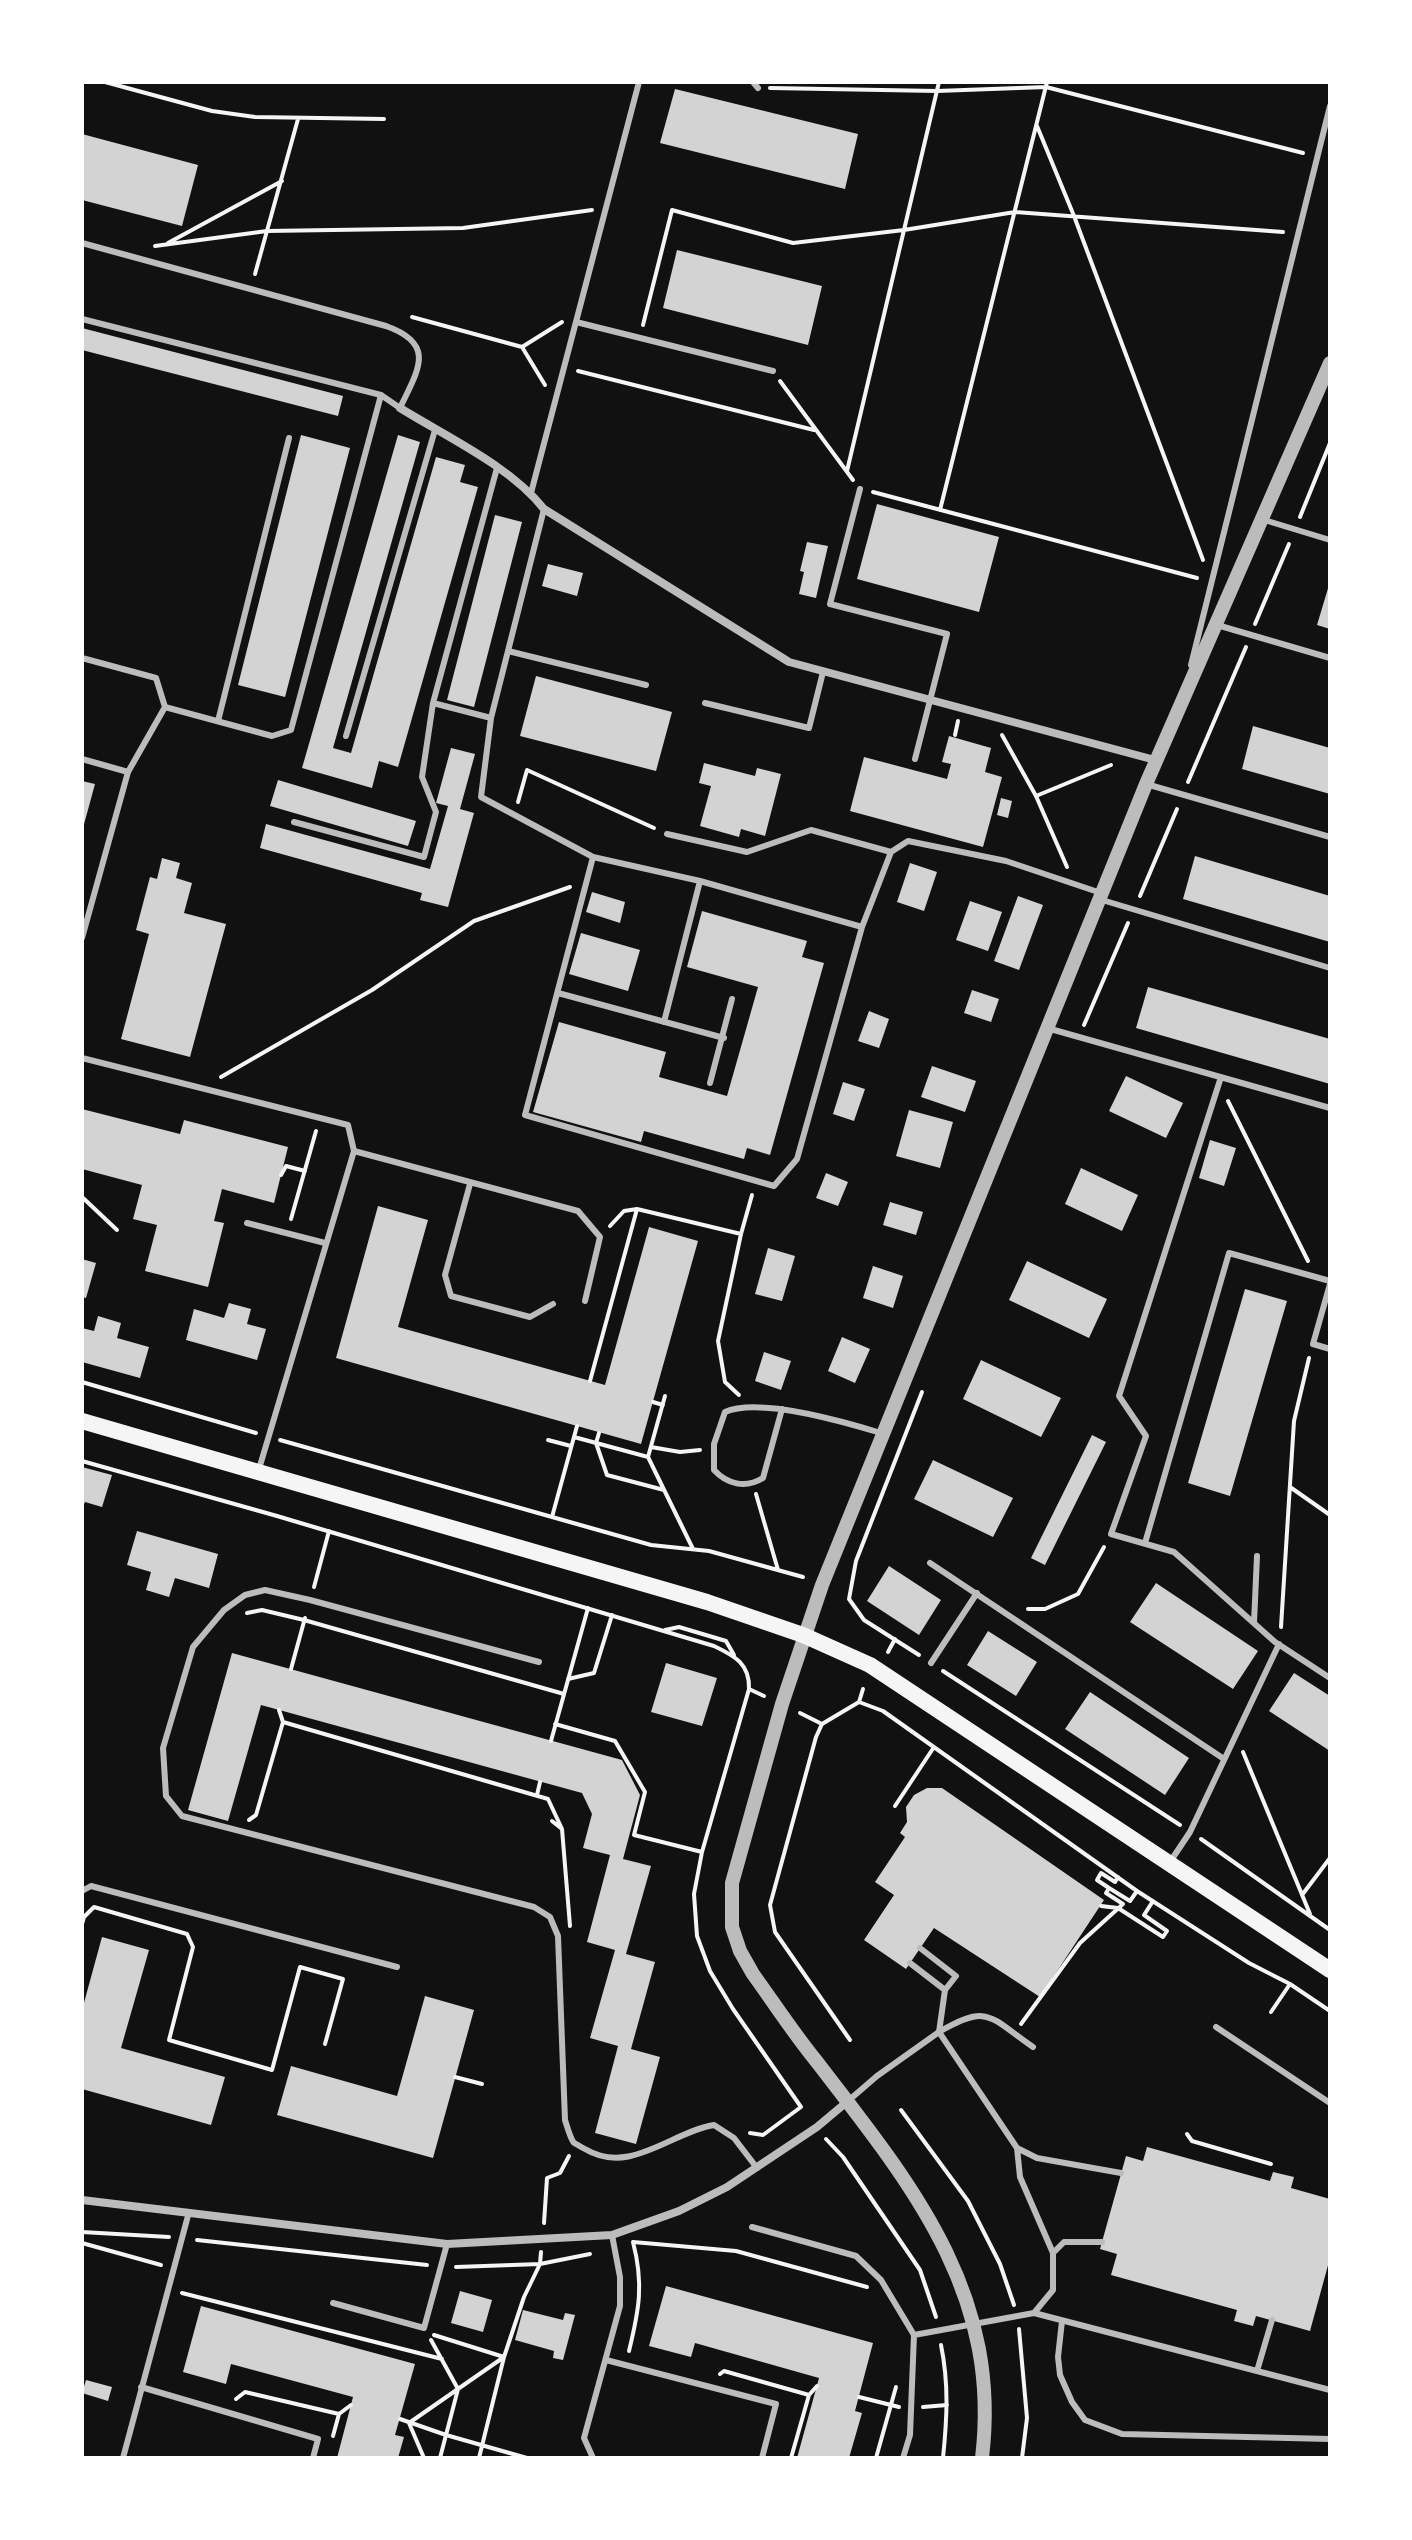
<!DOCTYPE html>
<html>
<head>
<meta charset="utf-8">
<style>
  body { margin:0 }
  #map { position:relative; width:1412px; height:2540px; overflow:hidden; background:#111; font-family:Helvetica,sans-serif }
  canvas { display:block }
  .frame { position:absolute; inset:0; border:84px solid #fff; pointer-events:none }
</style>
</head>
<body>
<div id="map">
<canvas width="1412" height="2540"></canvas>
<div class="frame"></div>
</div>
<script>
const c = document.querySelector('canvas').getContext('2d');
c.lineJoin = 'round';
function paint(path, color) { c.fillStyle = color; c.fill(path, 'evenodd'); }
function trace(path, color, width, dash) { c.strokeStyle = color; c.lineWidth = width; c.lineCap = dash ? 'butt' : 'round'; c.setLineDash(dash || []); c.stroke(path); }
const building = new Path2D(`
  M675,89l183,45 -13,55 -185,-46z
  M82,134l116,31 -16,61 -100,-26z
  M677,250l145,36 -14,59 -145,-37z
  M82,328l261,68 -5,20 -256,-66z
  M301,435l49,13 -65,249 -47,-12z
  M398,435l22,7 -87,306 18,5 85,-296 29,8 -5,17 18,5 -80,280 -19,-6 -7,27 -70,-20z
  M877,504l122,33 -20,75 -122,-33z
  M495,515l27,7 -48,185 -27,-7z
  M807,542l21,4 -12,52 -17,-4 5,-22 -4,-1z
  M548,564l35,9 -6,23 -35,-10z
  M1329,585h1v44l-13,-4z
  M536,676l136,36 -16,59 -136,-35z
  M1253,726l77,22v46l-88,-25z
  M949,736l42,12 -6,24 17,5 -19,70 -133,-36 14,-54 83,22 4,-15 -9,-2z
  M451,748l24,6 -15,55 14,4 -26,94 -28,-7 2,-7 -162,-45 6,-24 164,45 18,-63 -12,-3z
  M704,763l51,13 2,-8 24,6 -16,62 -24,-7 -2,8 -39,-11 11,-40 -12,-3z
  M278,780l138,41 -8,25 -138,-40z
  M82,781l13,3 -12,44h-1z
  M1001,798l11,3 -4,17 -11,-3z
  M1195,856l135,40v46l-147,-43z
  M162,858l18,5 -4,15 16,5 -8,30 42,11 -36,133 -69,-18 28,-105 -13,-4 14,-53 7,2z
  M910,863l27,9 -13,39 -27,-9z
  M592,892l33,10 -5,21 -34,-11z
  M1018,896l25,9 -24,65 -25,-9z
  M970,901l32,11 -14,39 -32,-11z
  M702,911l105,30 -5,16 22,6 -54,192 -23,-7 -3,11 -100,-28 -3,11 -108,-30 26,-90 107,30 -7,25 68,19 31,-109 -71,-20z
  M581,933l59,17 -12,41 -59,-17z
  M1148,987l182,52v45l-194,-56z
  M972,990l27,9 -8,23 -27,-9z
  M869,1011l20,8 -10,29 -21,-7z
  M932,1066l44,15 -11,31 -44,-15z
  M1126,1076l57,27 -17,35 -57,-27z
  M843,1082l22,7 -11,32 -21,-7z
  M82,1109l98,25 4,-14 104,27 -14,56 -52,-14 -8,32 10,2 -16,64 -63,-16 12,-46 -24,-6 9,-34 -60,-16z
  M909,1110l44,12 -13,46 -44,-12z
  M1210,1140l26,8 -12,38 -25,-8z
  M1081,1168l57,27 -16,36 -57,-27z
  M826,1173l22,9 -10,24 -22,-8z
  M890,1202l33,10 -7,23 -33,-10z
  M378,1206l50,14 -30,107 207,58 44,-158 49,14 -57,203 -305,-86z
  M768,1248l27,8 -13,45 -27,-7z
  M82,1259l14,4 -10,35 -4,-1z
  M1027,1261l80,38 -18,39 -80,-38z
  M873,1266l30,10 -10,32 -30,-10z
  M1245,1289l42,12 -57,195 -42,-13z
  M229,1303l22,6 -4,15 19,5 -9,31 -71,-20 8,-31 30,9z
  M98,1316l23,7 -4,15 32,9 -9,31 -58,-16v-34l12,3z
  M842,1337l28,12 -15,34 -27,-12z
  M764,1352l27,9 -10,29 -26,-9z
  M981,1360l80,38 -20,39 -78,-38z
  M1092,1435l14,7 -61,123 -14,-7z
  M933,1460l80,38 -20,39 -79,-38z
  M82,1467l30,8 -10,32 -17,-5 -3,6z
  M137,1531l81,23 -9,34 -34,-10 -6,19 -23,-7 5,-18 -24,-7z
  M889,1566l52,34 -22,35 -52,-34z
  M1156,1583l102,68 -25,38 -103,-67z
  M988,1631l49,31 -21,34 -49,-31z
  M232,1653l390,107 18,35 -17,64 28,7 -25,88 29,8 -24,87 29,8 -24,87 -41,-11 23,-87 -28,-8 25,-88 -28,-8 23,-87 -27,-7 9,-34 -10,-21 -321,-88 -33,116 -40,-11z
  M666,1663l51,15 -15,48 -51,-14z
  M1294,1673l36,23v55l-61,-40z
  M1090,1692l99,66 -24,37 -100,-66z
  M927,1788h15l162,112 -64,97 -106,-69 -28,41 -42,-29 30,-45 -19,-13 30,-45 -5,-4 7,-11 -1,-15 8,-12z
  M102,1937l47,13 -28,98 104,29 -14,48 -129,-36v-79z
  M425,1996l49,14 -41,148 -156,-43 14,-49 106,30z
  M1147,2147l123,34 3,-9 21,5 -3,11 39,11v59l-20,73 -54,-15 -3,10 -19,-5 3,-11 -126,-35 6,-21 -17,-5 26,-93 17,5z
  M666,2286l207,57 -18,68 7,2 -13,45h-52l22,-80 -124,-35 -4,14 -42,-11z
  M460,2291l32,9 -9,32 -32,-9z
  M201,2306l214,58 -20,71 9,2 -6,21h-61l16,-61 -122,-33 -5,20 -43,-12z
  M523,2310l40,10 2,-7 10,2 -12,45 -10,-2 1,-7 -39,-11z
  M86,2380l26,7 -4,14 -26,-8z`);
const path = new Path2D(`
  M105,82l107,29 43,6 129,2
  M770,88l167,3 109,-4 257,66
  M1037,126l37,90 129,344
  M168,243l114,-62
  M155,246l112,-15 196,-3 129,-18
  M255,274l43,-155
  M412,317l110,30 23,38
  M643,325l29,-115 121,33 111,-13 111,-18 268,20
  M522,347l40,-25
  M578,371l236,59
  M780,381l73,99
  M847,471l92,-389
  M873,492l324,86
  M940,510l107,-428
  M1300,517l30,-74
  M1255,624l34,-80
  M955,735l3,-14
  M1002,735l34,61 31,71
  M1188,782l58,-135
  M1036,796l75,-31
  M518,802l9,-32 127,58
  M1140,896l37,-87
  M1084,1025l44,-102
  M221,1077l151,-87 102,-69 96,-34
  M1228,1101l80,160
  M281,1175l5,-9 19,5
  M82,1197l35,33
  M291,1219l25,-88
  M610,1226l14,-15 13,-2 104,25
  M590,1381l47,-172
  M82,1382l174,51
  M739,1395l-14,-13 -7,-41 23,-107 11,-39
  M653,1402l10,3
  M599,1433l-3,10 11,32 57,15
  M574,1437l74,20 17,-61
  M280,1440l371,105 58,6 94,26
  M548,1440l23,6
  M651,1447l29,5 20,-2
  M648,1457l45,92
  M82,1461l195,55 437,130c21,10 36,18 35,43l15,7
  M1290,1487l40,28
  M756,1494l22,76
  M552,1517l25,-91
  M314,1587l15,-56
  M1028,1609h17l33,-15 26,-47
  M247,1613l15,-3 42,10 260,74
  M1281,1627l13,-206 15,-63
  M665,1630l14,-3 47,14 8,14
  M888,1652l7,-13
  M919,1655l-55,-35 -15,-21 7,-38 66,-169
  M291,1669l14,-51
  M943,1671l237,154
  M568,1679l26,-6 18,-58
  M749,1689l-47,163 -8,42 3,42 13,35 23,38 68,98 -38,28 -13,-2
  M859,1702l4,-13
  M279,1710l4,12
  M800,1713l22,11 37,-22 24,9 254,180 112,72 41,21 40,27
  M555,1724l60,17 30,51 -11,43 68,17
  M822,1724l-6,13 -46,168 5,27 75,108
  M551,1741l37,-133
  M1243,1752l67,162
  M537,1795l3,-13
  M895,1806l39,-59
  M249,1820l7,-5 27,-93 265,77 14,30
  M552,1821l10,8 8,97
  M1201,1839l129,91
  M1109,1888l-12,-8 4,-7 14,9 3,-5
  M1302,1895l28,-37
  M1101,1906l17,2 45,29 4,-6 -23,-16 9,-14
  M82,1924l2,-7 10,-10 93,27 6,13 -24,93 103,30 28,-103 43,12 -18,65
  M1271,2012l19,-28
  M1021,2024l59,-81 43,-39 -17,-11 3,-5 21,13 7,-10
  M455,2077l27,7
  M901,2110l67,91 32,63 14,41
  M1187,2134l5,7 79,23
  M826,2139l17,18 77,113 16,47
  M544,2223l3,-45 13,-5 9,-17
  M82,2232l87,5
  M197,2240l230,25
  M82,2243l79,22
  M456,2267l84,-3 50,-10
  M182,2293l260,66
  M1019,2329l8,89 -5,40
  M434,2335l70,22 -25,101
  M431,2340l27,49 -18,69
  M941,2345c8,39 6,74 2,113
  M629,2351c10,-41 15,-67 4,-109l103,9 131,36
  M720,2374l4,-3 85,24 -18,63
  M809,2395l8,-9
  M859,2397l40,10
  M236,2399l9,-7 94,22 -6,22
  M923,2407l24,-2
  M339,2414l12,-9
  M400,2419l46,16 81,23
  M424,2458l-15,-35 95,-66 20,-60 16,-33 1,-12
  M876,2458l20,-71`);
const service = new Path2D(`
  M753,82l5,6
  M82,243l304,83c51,18 32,44 14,82l-19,-13 -299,-76
  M576,322l197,49
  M860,489l-30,115 117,30 -32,125
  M531,493l108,-411
  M544,509l-53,209 -10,79 112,60
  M1261,519l69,21
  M1217,625l113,33
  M508,651l138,34
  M82,658l74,20 9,29
  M1191,665l139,-559
  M433,703l64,-235
  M705,703l104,25 14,-56
  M218,721l71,-283
  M346,736l89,-306
  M82,759l46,13 -46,166
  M128,772l37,-65 107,29 19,-6 90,-335
  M1146,784l184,53
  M294,822l130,35 12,-45 -14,-35 11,-74 58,15
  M667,834l80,18 64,-22 80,22 17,-11 98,20 95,32
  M1102,900l228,68
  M862,927l-162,-46 -107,-24 -68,258 249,71 23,-27 65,-232 29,-75
  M558,993l166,45
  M664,1022l36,-141
  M1047,1028l283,80
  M82,1058l266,67 6,26
  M1221,1077l-102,319 27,40 -35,98 63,18 101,90 55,36
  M710,1083l22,-84
  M470,1184l-25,91 6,21 79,21 23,-13
  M247,1223l78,20
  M1330,1284l-17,60 17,5
  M782,1409l-19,69c-18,11 -36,6 -49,-8v-26l11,-32c33,-15 120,10 156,21
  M259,1469l95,-318 224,60 22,26 -15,64
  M1145,1543l84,-290 101,28
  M930,1563l294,196
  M1254,1623l3,-67
  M539,1662l-229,-62 -45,-10 -20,5 -21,15 -31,37 -30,101 3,48 16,20 352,91 16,10 8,19 7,184c2,6 5,18 9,23 1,0 10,6 11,6 45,27 86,-17 129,-24l20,13 23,30
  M931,1663l46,-70
  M1170,1862l20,-30 89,-188
  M82,1891l9,-5 306,81
  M920,1948l36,28 -11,14
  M910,1963l35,27 -6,42
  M1216,2027l114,76
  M939,2032c50,-29 50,-15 94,15
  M848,2101l29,-25 62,-44 78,116 20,10 84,15
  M1017,2148l3,29 33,76
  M752,2227l104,29 25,24 33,55 -4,100 -7,23
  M333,2303l91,25 23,-84
  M1034,2313l296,77
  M1062,2321l-4,36 2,18 12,27 13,18 37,14 208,5
  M914,2335l120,-22 19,-23v-37l11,-11h38
  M606,2360l170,44 -14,54
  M1257,2371l15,-51
  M141,2387l177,52 -5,19
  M123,2458l66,-246
  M593,2458l-9,-20 36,-132v-29l-8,-42`);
const minor = new Path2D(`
  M400,408c47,29 110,58 144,101l245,153 366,98
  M82,2200l365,44 165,-9 67,-24 48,-24 90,-60 31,-26`);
const tertiary = new Path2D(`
  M982,2458c20,-165 -71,-274 -165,-396 -23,-28 -43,-59 -64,-88l-13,-23 -8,-24v-44l50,-179 40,-119 324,-801 184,-421`);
const secondary = new Path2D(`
  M82,1421l625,181 96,33 67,30 460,305`);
paint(building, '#d3d3d3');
trace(path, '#f5f5f5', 4);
trace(service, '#bcbcbc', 6);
trace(minor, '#bcbcbc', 8);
trace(tertiary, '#bcbcbc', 14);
trace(secondary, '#f5f5f5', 16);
</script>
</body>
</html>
